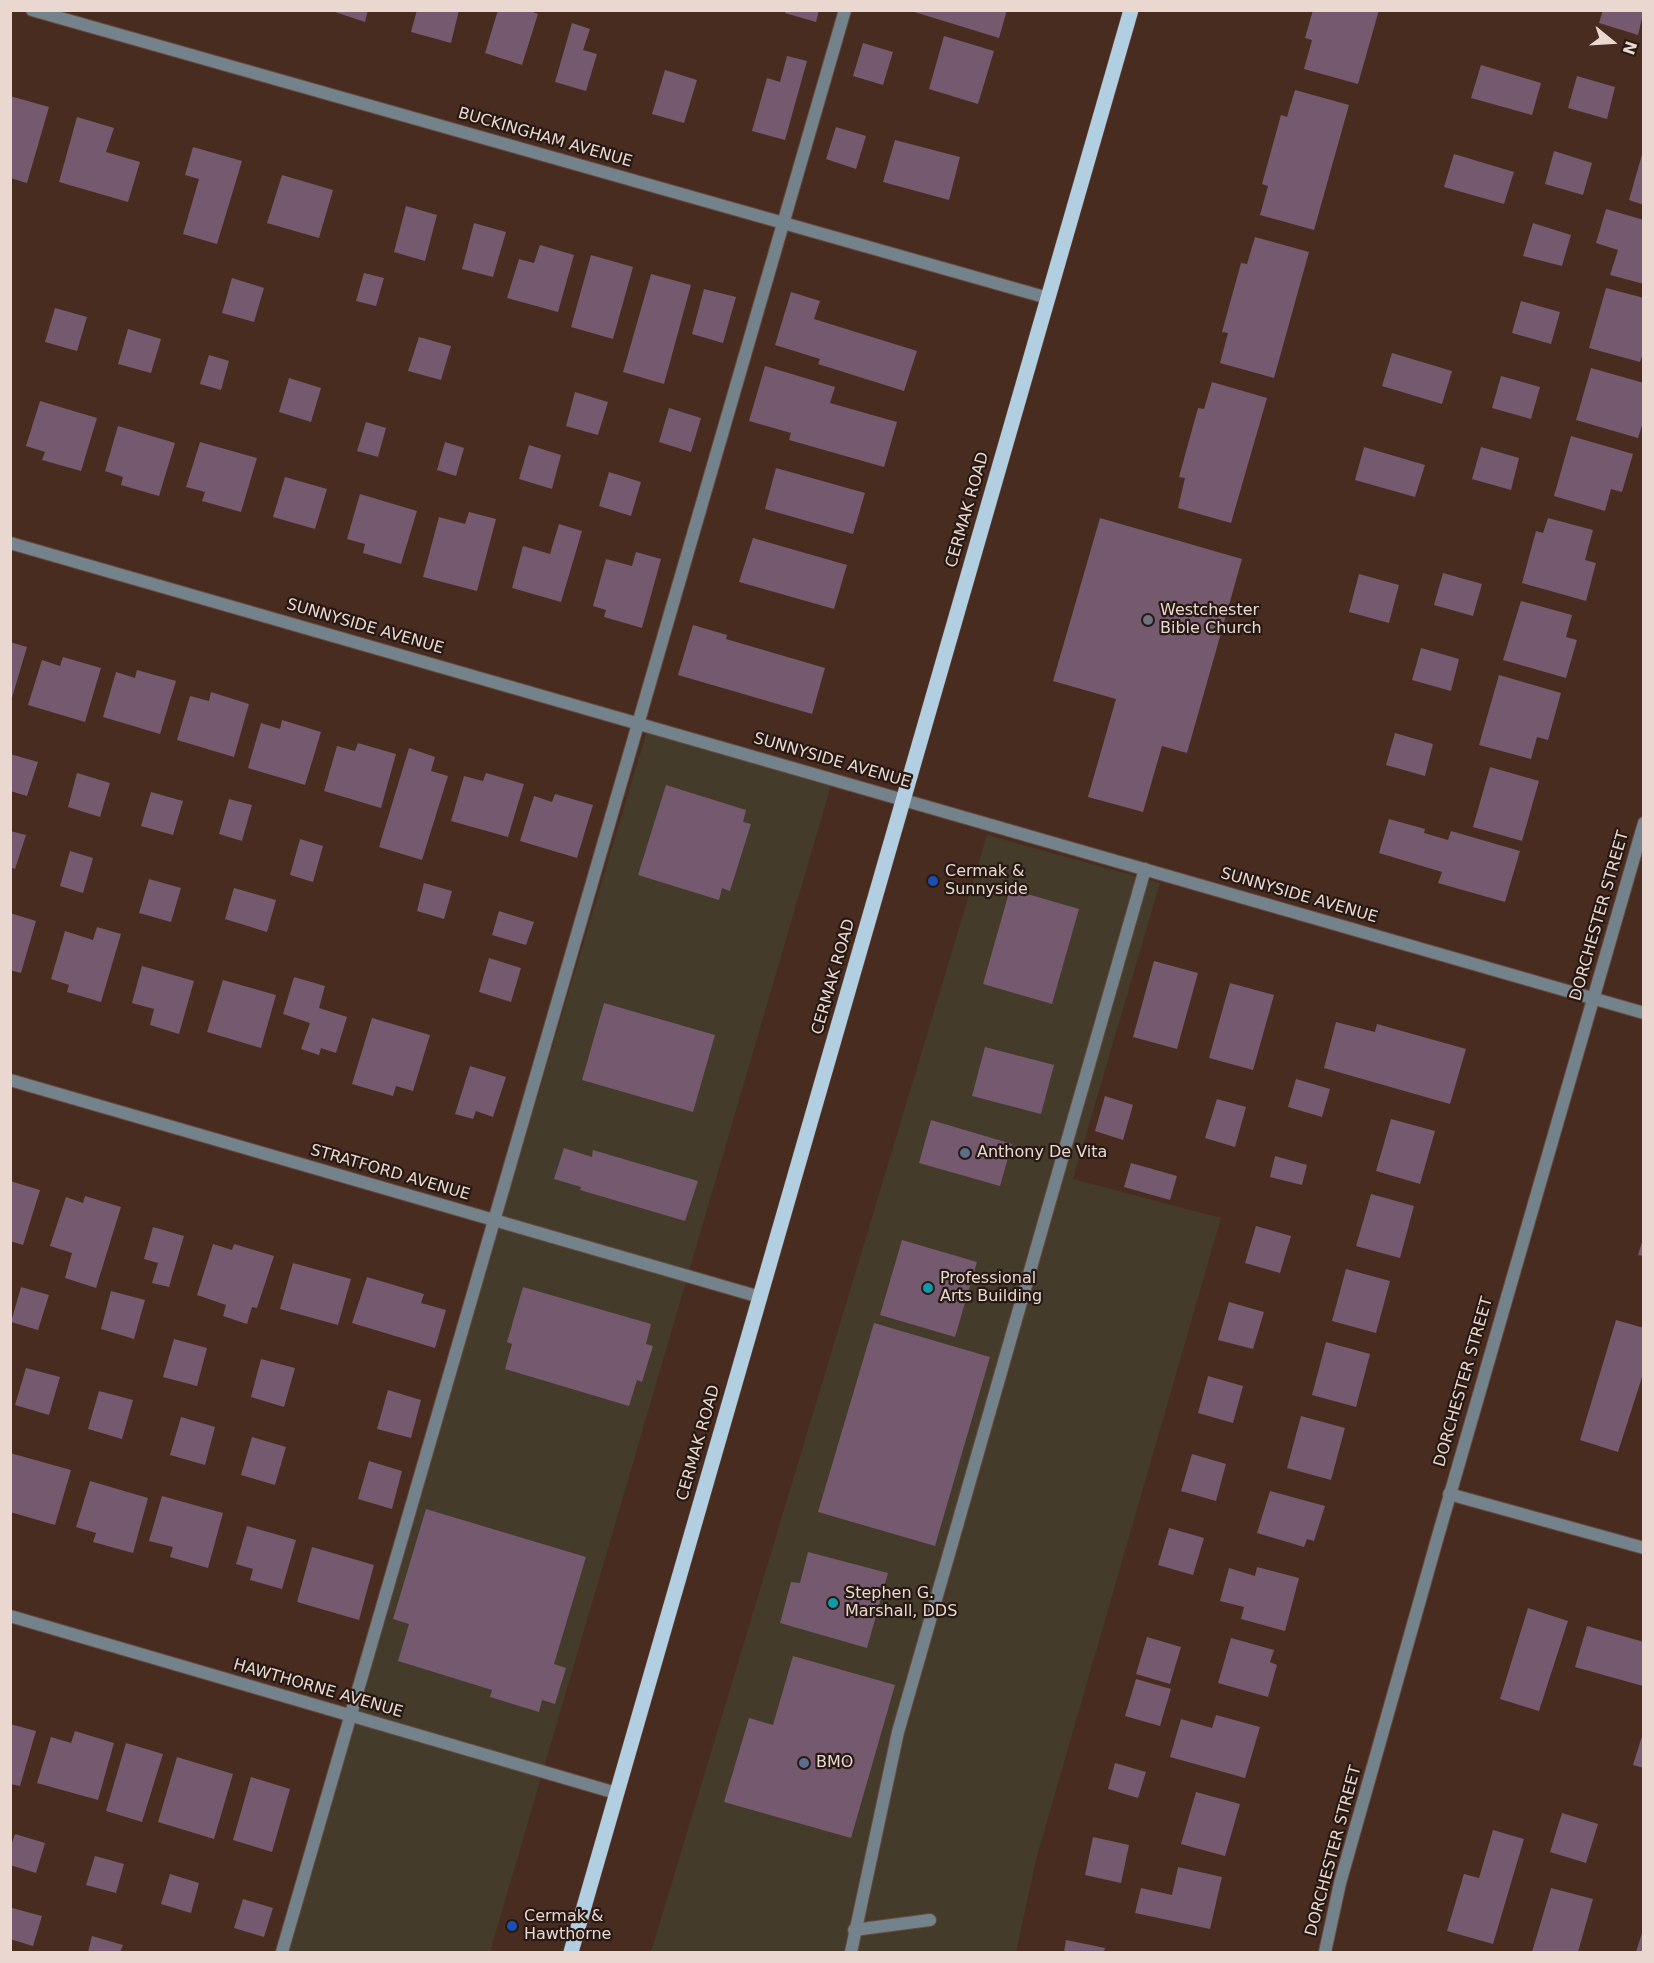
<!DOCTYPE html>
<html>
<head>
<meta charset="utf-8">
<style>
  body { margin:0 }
  #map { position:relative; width:1654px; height:1963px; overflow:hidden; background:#492c20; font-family:"DejaVu Sans",sans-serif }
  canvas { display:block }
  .frame { position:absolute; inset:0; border:12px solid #ead7d0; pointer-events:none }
  .north { position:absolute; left:1582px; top:12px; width:60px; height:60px; -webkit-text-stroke:4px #261913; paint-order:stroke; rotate:108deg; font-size:16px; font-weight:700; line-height:24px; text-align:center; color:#ead7d0 }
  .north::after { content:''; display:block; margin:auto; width:21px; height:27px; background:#ead7d0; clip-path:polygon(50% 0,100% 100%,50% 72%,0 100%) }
</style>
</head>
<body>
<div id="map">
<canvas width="1654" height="1963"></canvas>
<div class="frame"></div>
<div class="north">N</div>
</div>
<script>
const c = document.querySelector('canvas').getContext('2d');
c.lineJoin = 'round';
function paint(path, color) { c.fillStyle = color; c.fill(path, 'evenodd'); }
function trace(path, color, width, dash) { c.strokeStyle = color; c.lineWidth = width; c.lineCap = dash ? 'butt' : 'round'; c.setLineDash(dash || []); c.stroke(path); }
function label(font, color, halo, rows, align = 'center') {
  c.font = font + ' "DejaVu Sans",sans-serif'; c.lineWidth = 4.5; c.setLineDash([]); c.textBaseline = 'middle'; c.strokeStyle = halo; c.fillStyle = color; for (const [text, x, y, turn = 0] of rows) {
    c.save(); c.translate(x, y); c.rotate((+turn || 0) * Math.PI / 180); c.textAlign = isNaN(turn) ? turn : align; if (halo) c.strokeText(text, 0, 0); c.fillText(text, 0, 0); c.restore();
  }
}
const commercial = new Path2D(`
  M647,731l185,51 -342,1170h-209z
  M987,835l173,48 -87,296 148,39 -184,638 -21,96h-365z`);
const building = new Path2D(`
  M329,10h39l-3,12z
  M417,10h42l-8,33 -40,-11z
  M498,10h29l11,4 -16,51 -37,-12z
  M786,10h33l-3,12 -31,-9z
  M908,10h99l-8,28z
  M1313,10h66l-21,74 -54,-15 8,-29 -7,-2z
  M1603,10h41l-6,25 -39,-12z
  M572,23l18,6 -7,21 14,4 -11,37 -31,-9z
  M944,36l50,15 -16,53 -49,-15z
  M863,43l30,9 -10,33 -30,-9z
  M787,56l20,5 -22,79 -33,-9 15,-53 13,4z
  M1481,65l60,18 -9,32 -61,-17z
  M665,70l32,10 -13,43 -32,-9z
  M1577,76l38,11 -8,32 -39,-11z
  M1295,90l54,15 -35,125 -54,-15 8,-29 -6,-2 19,-69 6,2z
  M10,96l39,11 -22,76 -17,-5z
  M77,117l37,11 -8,24 34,10 -12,40 -69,-20z
  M836,127l30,9 -10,33 -30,-10z
  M895,140l65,17 -11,43 -66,-18z
  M193,147l49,14 -25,83 -34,-10 16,-55 -14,-4z
  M1554,151l38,12 -9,32 -38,-11z
  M1643,151h1v54l-15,-5z
  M1454,154l60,18 -10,32 -60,-17z
  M282,175l51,15 -14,48 -52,-15z
  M406,206l31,9 -12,46 -31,-9z
  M1606,209l38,11v64l-34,-9 8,-25 -22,-7z
  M474,223l32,9 -13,45 -31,-8z
  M1533,223l38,12 -9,31 -39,-10z
  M1255,237l54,15 -35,126 -54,-15 8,-30 -6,-1 19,-69 6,1z
  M540,245l34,10 -16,57 -51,-14 12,-39 15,4z
  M591,255l42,12 -20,72 -42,-12z
  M364,273l20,5 -8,28 -20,-5z
  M651,274l40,11 -27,99 -41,-12z
  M232,278l32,10 -10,34 -32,-9z
  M1606,288l38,10v53l-4,11 -51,-14z
  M704,289l32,8 -13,46 -31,-9z
  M791,292l29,9 -6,18 103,32 -13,40 -86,-27 2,-5 -45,-14z
  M1521,301l39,11 -9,32 -39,-11z
  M55,308l32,9 -10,34 -32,-9z
  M128,329l33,10 -10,34 -33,-9z
  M419,337l32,9 -10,34 -33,-9z
  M1392,353l60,18 -10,33 -60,-18z
  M209,355l20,6 -8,29 -21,-6z
  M765,366l70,21 -5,16 67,19 -13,45 -95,-27 2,-7 -42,-12z
  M1591,368l53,15v36l-6,19 -62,-18z
  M1501,376l39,11 -9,32 -39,-11z
  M289,378l32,10 -10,34 -32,-10z
  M1212,382l55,16 -36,125 -53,-15 7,-30 -6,-1 19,-69 6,1z
  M575,392l33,10 -10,33 -32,-9z
  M40,401l57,17 -16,53 -39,-11 3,-8 -19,-6z
  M669,408l32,10 -10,34 -32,-10z
  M366,422l20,6 -8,29 -21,-6z
  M118,426l57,17 -16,53 -38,-11 2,-8 -18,-6z
  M1571,436l62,18 -11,38 -11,-3 -6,22 -51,-15z
  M200,442l57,16 -16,54 -39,-11 3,-9 -19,-5z
  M445,442l19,6 -8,28 -19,-6z
  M529,445l32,10 -9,34 -33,-10z
  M1364,447l61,18 -10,32 -60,-17z
  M1481,447l38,11 -8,32 -39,-11z
  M776,468l89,25 -12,41 -88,-25z
  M609,472l32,10 -10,34 -32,-10z
  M285,477l42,12 -12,40 -42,-12z
  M360,494l57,17 -16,53 -38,-11 2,-9 -18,-5z
  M469,512l27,7 -19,72 -54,-14 16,-60 26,7z
  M1100,518l142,41 -55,194 -25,-7 -19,66 -55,-15 28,-98 -63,-18z
  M1548,518l45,12 -8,30 11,3 -10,38 -64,-18 14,-52 7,2z
  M559,524l23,7 -21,71 -49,-14 11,-42 27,8z
  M753,538l94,27 -13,44 -95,-27z
  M636,552l25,7 -19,69 -38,-11 2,-7 -13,-4 13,-47 26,7z
  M1443,573l39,11 -9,32 -39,-11z
  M1359,574l40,11 -10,38 -40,-11z
  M1521,601l51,14 -6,22 11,3 -11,38 -63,-18z
  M693,625l34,10 -1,4 99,29 -13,46 -134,-39z
  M10,642l17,5 -16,54h-1z
  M1421,648l38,11 -8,32 -39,-11z
  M63,657l38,11 -16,54 -57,-17 14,-45 18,6z
  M137,670l39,11 -16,53 -57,-17 13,-45 19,6z
  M1499,675l62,18 -13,47 -11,-3 -6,22 -52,-14z
  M211,692l38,12 -15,53 -57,-17 13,-44 19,5z
  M282,720l39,12 -16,53 -57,-17 13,-45 19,6z
  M1395,733l38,11 -8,32 -39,-11z
  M358,743l38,11 -15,54 -57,-17 13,-45 18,5z
  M409,748l26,9 -4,14 17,5 -26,84 -43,-13z
  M10,754l28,8 -11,34 -17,-5z
  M1490,767l49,14 -17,60 -49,-14z
  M77,773l33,10 -10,34 -32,-10z
  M486,773l38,11 -16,53 -57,-16 13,-45 19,5z
  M666,785l80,25 -3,12 8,2 -21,67 -8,-3 -3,12 -81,-25z
  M151,792l32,9 -10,34 -32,-9z
  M555,794l38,11 -16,53 -57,-17 14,-45 18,6z
  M229,799l23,6 -10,36 -23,-7z
  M1389,819l36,10 -1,4 24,7 3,-9 69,20 -15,51 -67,-19 4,-11 -63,-19z
  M10,831l16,4 -11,34 -5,-2z
  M300,839l23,7 -10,36 -23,-7z
  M70,851l23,7 -10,35 -23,-7z
  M149,879l32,9 -10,34 -32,-9z
  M424,883l28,8 -8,28 -27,-8z
  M234,888l42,12 -9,32 -42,-13z
  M1010,889l69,20 -27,95 -69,-20z
  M499,911l35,11 -8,23 -34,-10z
  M10,913l26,8 -15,52 -11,-3z
  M97,927l24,7 -20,68 -34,-10 2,-7 -18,-6 14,-48 28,9z
  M489,958l32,10 -10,34 -32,-10z
  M1154,961l44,12 -21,76 -44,-12z
  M142,966l52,15 -15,53 -29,-9 4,-16 -22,-6z
  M294,977l31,9 -6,22 28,9 -11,36 -15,-5 -2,7 -18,-6 9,-26 -27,-9z
  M223,980l53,15 -15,53 -54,-16z
  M1230,983l44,12 -21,75 -44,-12z
  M604,1003l111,32 -22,77 -111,-32z
  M372,1018l58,17 -17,56 -17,-5 -3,10 -41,-12z
  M1336,1022l39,10 2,-8 89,25 -16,55 -126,-36z
  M985,1047l69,18 -13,49 -69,-18z
  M470,1066l36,11 -13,40 -17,-6 -3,8 -18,-5z
  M1296,1079l34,10 -8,28 -34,-10z
  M1105,1096l28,9 -10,35 -28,-9z
  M1217,1099l29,8 -11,40 -30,-9z
  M1391,1119l44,12 -15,53 -44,-13z
  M931,1120l81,24 -12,42 -81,-23z
  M564,1148l28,9 1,-7 105,31 -13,40 -105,-31 1,-3 -27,-8z
  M1275,1156l32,9 -5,20 -32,-8z
  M1131,1163l46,13 -7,24 -46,-13z
  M10,1181l30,9 -17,55 -13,-4z
  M1371,1194l43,12 -14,52 -44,-12z
  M85,1196l36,11 -25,81 -31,-10 7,-25 -22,-7 16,-49 17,6z
  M1256,1226l35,10 -11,37 -35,-10z
  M153,1227l31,9 -15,51 -17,-4 6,-20 -14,-4z
  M1644,1236v20l-6,-1z
  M902,1240l75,22 -22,75 -75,-22z
  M213,1244l19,6 2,-6 40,12 -17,52 -5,-1 -5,17 -24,-8 3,-11 -29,-10z
  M293,1263l58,16 -13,46 -58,-16z
  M1346,1269l44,12 -14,52 -44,-12z
  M367,1277l57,17 -3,9 25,7 -11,38 -83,-25z
  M21,1287l28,8 -11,35 -27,-8z
  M523,1287l128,37 -5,20 7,2 -11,36 -5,-2 -8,26 -124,-37 7,-25 -5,-2z
  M111,1291l34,9 -11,39 -33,-10z
  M1229,1302l35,10 -11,37 -35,-9z
  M1616,1320l28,8v43l-26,81 -38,-12z
  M874,1323l116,34 -55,189 -117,-34z
  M174,1339l33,9 -10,38 -34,-9z
  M1326,1342l44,12 -14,53 -44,-12z
  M261,1359l34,9 -11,39 -33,-10z
  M26,1368l34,9 -11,38 -34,-10z
  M1208,1376l35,10 -10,37 -35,-10z
  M388,1390l33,10 -10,38 -34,-9z
  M99,1391l34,9 -11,39 -34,-10z
  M1301,1416l44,12 -14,52 -44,-12z
  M181,1417l34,10 -10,38 -35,-10z
  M252,1437l34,10 -11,38 -34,-10z
  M10,1453l61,17 -16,55 -45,-13z
  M1192,1454l34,10 -10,37 -35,-10z
  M369,1461l33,10 -10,38 -34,-10z
  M90,1481l58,17 -15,55 -40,-11 3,-9 -20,-6z
  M1270,1491l55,15 -11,35 -7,-2 -3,8 -47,-14z
  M162,1496l61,17 -15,55 -38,-11 3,-10 -24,-6z
  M426,1509l160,48 -32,107 12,4 -11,36 -13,-4 -3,12 -49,-15 2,-7 -94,-29 11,-37 -16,-5z
  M247,1526l49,14 -14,49 -32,-9 3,-11 -17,-5z
  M1169,1528l35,10 -11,37 -35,-10z
  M312,1547l62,18 -15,55 -62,-18z
  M808,1552l80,21 -21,75 -87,-25 11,-41 9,1z
  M1257,1567l42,11 -14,53 -44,-12 3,-12 -24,-6 9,-33 26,8z
  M1528,1608l40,13 -29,90 -39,-12z
  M1587,1626l57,16 -1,44 -68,-19z
  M1147,1637l34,10 -11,37 -34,-10z
  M1231,1638l43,12 -4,12 7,3 -9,32 -50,-14z
  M793,1656l102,29 -44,153 -127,-36 25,-84 24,7z
  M1136,1679l35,10 -11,37 -35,-10z
  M1216,1715l44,12 -15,51 -75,-21 11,-38 31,9z
  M10,1724l26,7 -16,55 -10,-2z
  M75,1731l39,12 -16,57 -61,-17 14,-46 20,6z
  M1643,1733h1v35l-11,-3z
  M126,1743l37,11 -21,68 -36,-11z
  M177,1757l56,17 -19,65 -56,-17z
  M1115,1763l31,9 -8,26 -30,-9z
  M251,1777l39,12 -18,63 -39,-12z
  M1196,1792l44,12 -15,52 -44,-12z
  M1562,1813l36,11 -12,39 -36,-11z
  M1493,1830l31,9 -31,105 -46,-13 17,-57 15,4z
  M15,1834l30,9 -9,30 -26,-8v-16z
  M1093,1837l36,8 -8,38 -36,-8z
  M95,1856l29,8 -8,29 -30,-8z
  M1178,1867l44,10 -12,52 -75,-16 6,-25 31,7z
  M170,1874l29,9 -8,30 -30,-9z
  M1551,1888l42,11 -15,53h-46z
  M243,1899l30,9 -9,29 -30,-9z
  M12,1908l30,8 -9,30 -23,-7z
  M1643,1930l1,22h-8z
  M92,1936l31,9 -3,7h-32z
  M1066,1940l39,8 -1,4h-40z`);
const service = new Path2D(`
  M854,1930l76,-10
  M282,1952l563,-1942
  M851,1952l47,-220 247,-863`);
const minor = new Path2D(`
  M32,10l1016,288
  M10,543l1634,470
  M10,1080l750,217
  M1449,1494l195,54
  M10,1616l606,177
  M1325,1952l15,-69 98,-347 206,-713`);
const primary = new Path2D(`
  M571,1952l560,-1942`);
const markers = [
  [1148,620,6,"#6b7280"],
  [933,881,6,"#1a4fb4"],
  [965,1153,6,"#5c6f8a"],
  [928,1288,6,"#0f9aa8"],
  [833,1603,6,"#0f9aa8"],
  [804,1763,6,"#5c6f8a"],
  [512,1926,6,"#1a4fb4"]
];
const streetNames = [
  ["BUCKINGHAM AVENUE",545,138,16],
  ["CERMAK ROAD",968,510,-74],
  ["SUNNYSIDE AVENUE",365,627,16],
  ["SUNNYSIDE AVENUE",832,761,16],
  ["SUNNYSIDE AVENUE",1299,896,16],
  ["DORCHESTER STREET",1600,916,-74],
  ["CERMAK ROAD",834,977,-74],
  ["STRATFORD AVENUE",390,1173,16],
  ["DORCHESTER STREET",1464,1382,-74],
  ["CERMAK ROAD",699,1443,-74],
  ["HAWTHORNE AVENUE",318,1689,16],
  ["DORCHESTER STREET",1334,1851,-75]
];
const poiNames = [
  ["Westchester",1160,611],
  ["Bible Church",1160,629],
  ["Cermak &",945,872],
  ["Sunnyside",945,890],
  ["Anthony De Vita",977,1153],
  ["Professional",940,1279],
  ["Arts Building",940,1297],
  ["Stephen G.",845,1594],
  ["Marshall, DDS",845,1612],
  ["BMO",816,1763],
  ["Cermak &",524,1917],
  ["Hawthorne",524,1935]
];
paint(commercial, '#443b2a');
paint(building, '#75596e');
trace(service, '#664b40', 14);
trace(minor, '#664b40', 14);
trace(primary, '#664b40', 16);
trace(service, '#74828b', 12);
trace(minor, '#74828b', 12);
trace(primary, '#b2cfe1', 15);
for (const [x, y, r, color] of markers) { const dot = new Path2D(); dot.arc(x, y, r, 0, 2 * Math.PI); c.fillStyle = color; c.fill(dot); trace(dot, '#261913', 2); }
label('16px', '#ead7d0', '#261913', streetNames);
label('16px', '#ead7d0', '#261913', poiNames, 'left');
</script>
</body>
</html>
